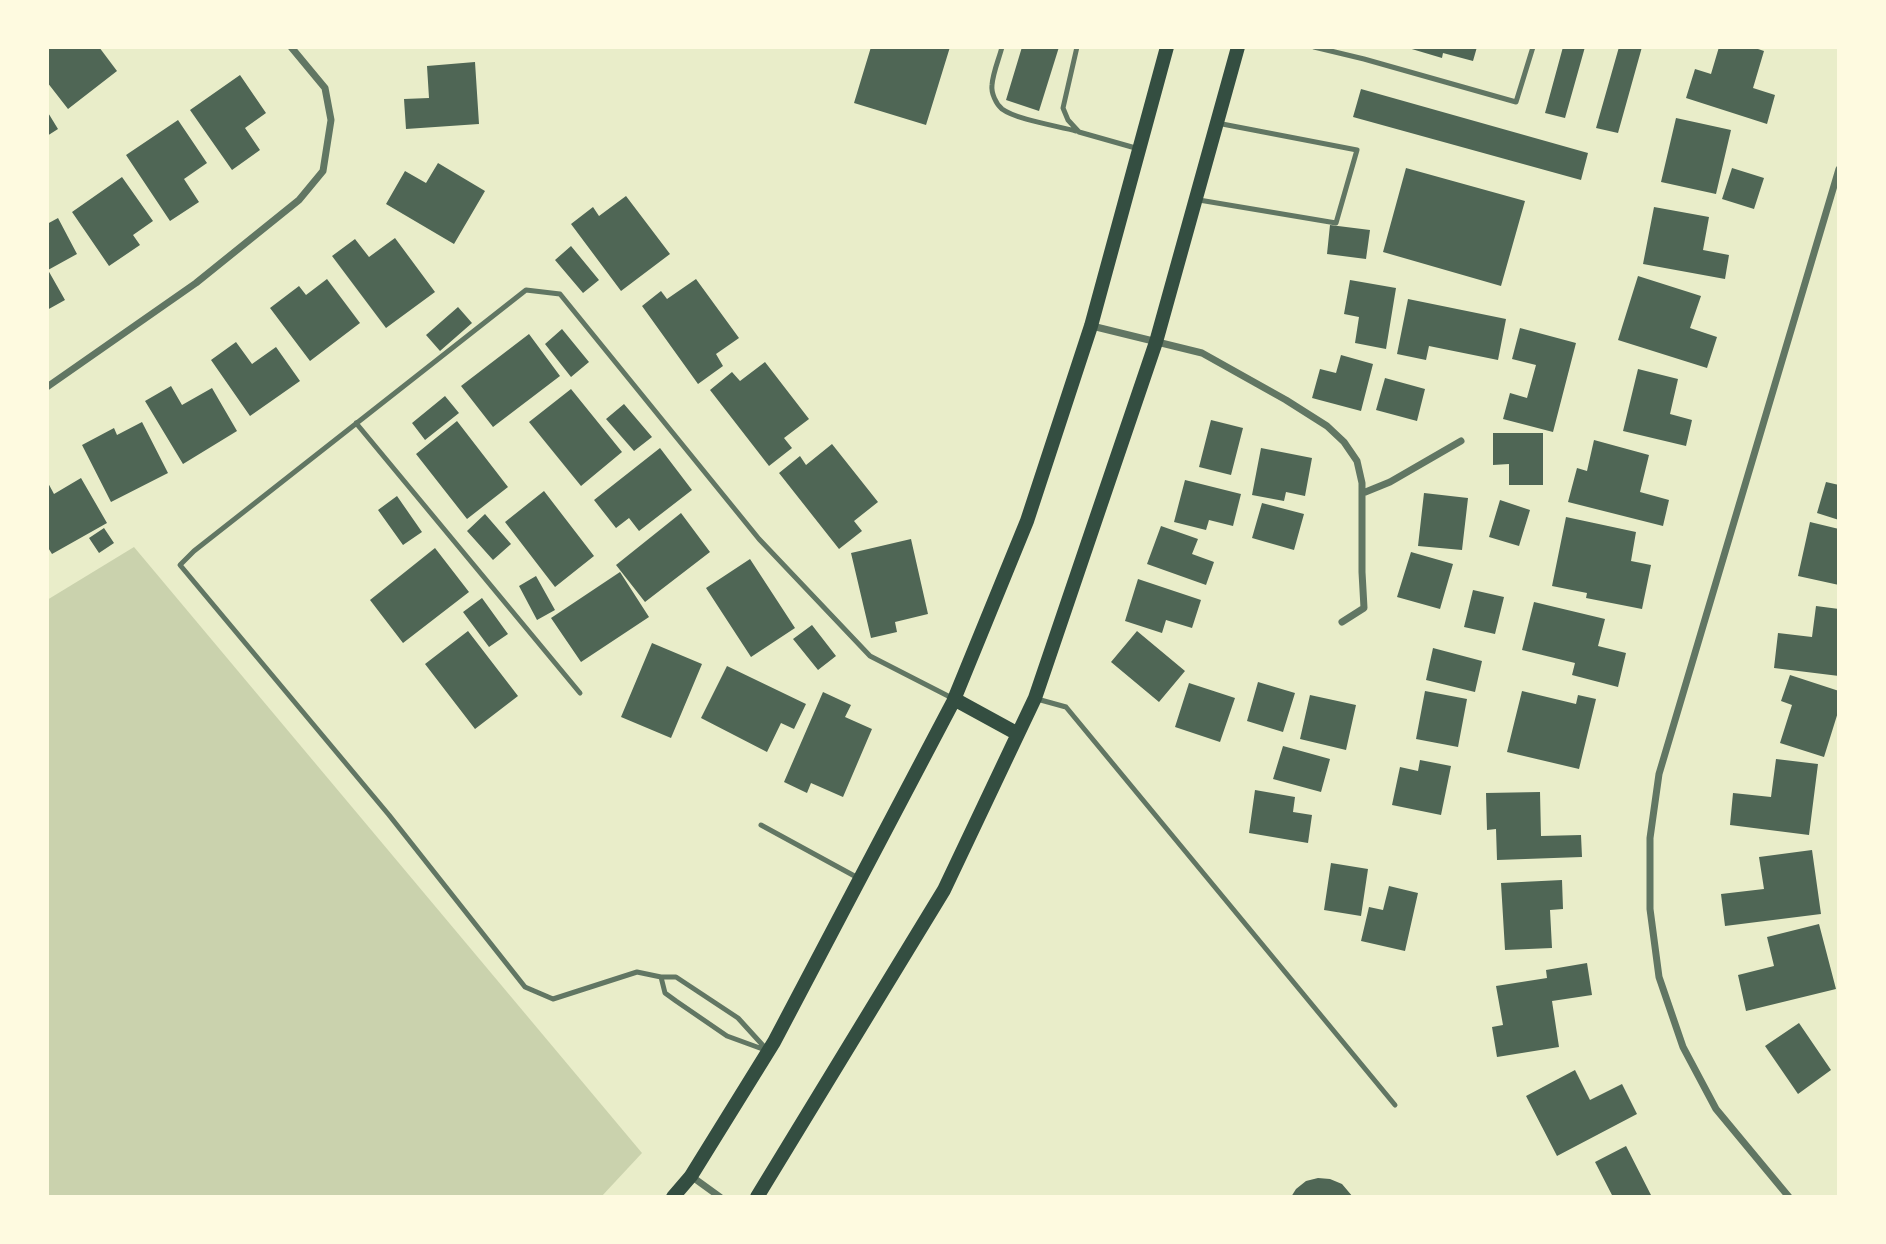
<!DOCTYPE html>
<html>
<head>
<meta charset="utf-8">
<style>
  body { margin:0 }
  #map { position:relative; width:1886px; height:1244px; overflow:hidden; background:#e9edc9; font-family:"Sofia Sans Condensed",sans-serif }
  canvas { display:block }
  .frame { position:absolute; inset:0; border:49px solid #fefae0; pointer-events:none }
</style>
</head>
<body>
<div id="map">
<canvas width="1886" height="1244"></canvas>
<div class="frame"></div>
</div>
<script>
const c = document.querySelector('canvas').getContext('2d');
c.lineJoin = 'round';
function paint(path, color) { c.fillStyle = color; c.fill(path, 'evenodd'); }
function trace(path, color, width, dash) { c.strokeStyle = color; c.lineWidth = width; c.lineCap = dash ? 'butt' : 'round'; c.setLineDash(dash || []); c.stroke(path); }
const green = new Path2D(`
  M134,547l508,606 -41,44h-554v-597z`);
const building = new Path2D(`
  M47,47h52l18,24 -49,38 -21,-27z
  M871,47h79l-24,78 -72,-22z
  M1022,47h37l-20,64 -33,-11z
  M1405,47h72l-4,14 -30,-8 -1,5z
  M1563,47h22l-20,71 -20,-5z
  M1619,47h23l-24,86 -22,-5z
  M1719,47h33l12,4 -11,37 22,7 -8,29 -81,-26 9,-29 16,5z
  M475,62l4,62 -73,5 -2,-30 25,-1 -2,-32z
  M240,75l26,38 -21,15 15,22 -28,20 -42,-60z
  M1361,89l227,64 -7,27 -228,-63z
  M47,111l11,18 -11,7z
  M1676,118l55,12 -15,64 -55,-12z
  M178,120l29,43 -23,16 15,23 -29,19 -44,-66z
  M438,163l47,28 -31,53 -68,-40 19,-33 21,12z
  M1406,168l119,33 -24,85 -118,-34z
  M1732,168l32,10 -10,31 -32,-10z
  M122,177l31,44 -20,14 7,10 -31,21 -37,-54z
  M626,196l44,58 -49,37 -50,-67 22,-17 6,9z
  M1654,207l55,10 -6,33 26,5 -4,24 -82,-15z
  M58,218l19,36 -29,16 17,30 -18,10v-86z
  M1330,225l40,5 -4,29 -39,-5z
  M395,238l40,54 -49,36 -54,-72 23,-17 14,18z
  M571,246l28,34 -16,13 -28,-33z
  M1638,276l63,20 -11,32 27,9 -10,31 -89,-28z
  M327,279l33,44 -50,38 -40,-53 29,-22 7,9z
  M696,279l43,59 -23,16 7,12 -25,18 -56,-78 19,-15 6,8z
  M1350,280l46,8 -10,61 -31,-6 4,-26 -15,-3z
  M1408,299l98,20 -8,41 -69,-14 -3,14 -29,-6z
  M458,307l14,16 -32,28 -14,-16z
  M1520,328l56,15 -23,89 -50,-13 7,-26 17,5 9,-33 -24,-6z
  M562,329l27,33 -18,15 -26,-33z
  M529,334l31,42 -67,51 -32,-41z
  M236,342l16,22 24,-17 24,34 -50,35 -39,-56z
  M1341,355l32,9 -12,47 -49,-13 8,-29 16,4z
  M765,362l44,57 -25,19 8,10 -23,18 -59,-76 22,-18 8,9z
  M1638,369l40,10 -8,35 22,6 -6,26 -63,-15z
  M1385,378l40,11 -8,32 -41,-11z
  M171,386l11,19 30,-17 25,43 -54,33 -38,-63z
  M571,389l51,63 -41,34 -52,-64z
  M445,396l14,17 -34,27 -13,-17z
  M624,404l28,33 -18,14 -28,-32z
  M1211,420l32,8 -12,47 -32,-8z
  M457,421l51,66 -41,32 -51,-65z
  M142,422l26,51 -57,29 -29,-57 32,-17 3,7z
  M1493,433h50v52h-34v-21l-16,1z
  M1594,440l55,15 -9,37 29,8 -6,26 -95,-24 9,-34 10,3z
  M832,444l46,58 -24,19 8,10 -23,18 -60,-76 21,-17 6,9z
  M660,448l32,42 -53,41 -10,-13 -13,10 -22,-28z
  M1261,448l51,10 -7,38 -19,-4 -2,9 -32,-6z
  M81,478l26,45 -55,31 -5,-8v-65l7,13z
  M1185,480l56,14 -8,32 -24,-6 -3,10 -32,-8z
  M1826,482l13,3v35l-22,-7z
  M544,491l50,65 -39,31 -50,-65z
  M1424,493l44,5 -6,52 -44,-4z
  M397,496l25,36 -19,13 -25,-35z
  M1500,500l30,10 -11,36 -30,-9z
  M1262,503l42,11 -10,36 -42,-12z
  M681,513l29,39 -65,50 -29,-37z
  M485,514l26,30 -18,16 -26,-29z
  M1566,517l70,15 -5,29 20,4 -9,44 -56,-11 1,-5 -35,-7z
  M1810,522l29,7v56l-41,-9z
  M1161,526l37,13 -6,15 22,8 -8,23 -59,-21z
  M104,528l10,15 -15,10 -10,-15z
  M911,539l17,75 -33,8 2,10 -26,6 -20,-85z
  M435,548l34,44 -66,51 -33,-43z
  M1411,552l42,12 -13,45 -43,-12z
  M750,559l45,69 -44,29 -45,-69z
  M620,572l29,45 -68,45 -30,-44z
  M536,576l19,34 -18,10 -18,-34z
  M1138,579l63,21 -9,28 -26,-8 -4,13 -37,-12z
  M1473,590l31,7 -9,37 -31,-7z
  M482,598l26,36 -19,13 -26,-35z
  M1534,602l71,17 -7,27 28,7 -8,34 -46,-12 3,-12 -53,-13z
  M1816,606l23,3v67l-65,-8 4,-35 34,4z
  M812,625l24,31 -18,14 -25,-31z
  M468,631l50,65 -43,33 -50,-65z
  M1137,631l48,40 -26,31 -48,-40z
  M652,643l50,21 -31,74 -50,-21z
  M1433,648l49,13 -7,31 -49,-12z
  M727,666l79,38 -12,25 -13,-6 -14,29 -66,-34z
  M1790,675l49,16v18l-15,48 -44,-14 12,-38 -11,-4z
  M1258,682l37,11 -12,39 -36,-11z
  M1189,683l46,15 -15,44 -45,-15z
  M1425,691l42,8 -9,48 -42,-8z
  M1522,691l54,13 2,-9 18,4 -17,70 -72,-17z
  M823,692l28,13 -6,12 27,12 -29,68 -32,-14 -4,10 -23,-11z
  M1310,695l46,10 -10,45 -46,-11z
  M1283,746l47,13 -9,33 -48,-13z
  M1776,759l42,5 -9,71 -79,-10 3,-32 38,4z
  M1420,760l31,6 -10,49 -49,-10 8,-38 18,4z
  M1255,790l40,7 -2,15 19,3 -4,28 -59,-10z
  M1540,792l1,44 40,-1 1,22 -85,3 -1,-31 -9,1 -1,-37z
  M1812,850l9,64 -96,12 -4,-32 43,-5 -5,-32z
  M1331,863l37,6 -7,47 -37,-6z
  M1562,880l1,29 -13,1 2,38 -47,2 -4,-67z
  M1389,886l29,7 -13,58 -44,-10 8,-34 14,3z
  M1819,924l17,65 -90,22 -8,-36 36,-9 -7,-29z
  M1587,963l5,32 -40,6 7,46 -62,10 -5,-30 11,-2 -7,-39 51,-8 -1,-8z
  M1799,1023l32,47 -33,24 -33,-48z
  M1575,1070l15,30 32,-16 15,30 -80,42 -31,-60z
  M1626,1146l26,51h-39l-18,-35z
  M1318,1178l12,1 12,5 11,13h-62l5,-8 10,-8z`);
const service = new Path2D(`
  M1002,47c-3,12 -9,25 -10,38 -1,8 4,19 10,24 15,11 56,17 74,22
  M1077,47l-14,61 5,12 11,12 60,17
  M1314,47l50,12 152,43 17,-55
  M1199,200l137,23 21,-73 -140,-27
  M356,423l224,270
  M1037,699l29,8 329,398
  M761,825l99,54
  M661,977l-24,-5 -84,27 -28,-12 -136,-172 -209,-250 14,-14 332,-261 34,4 199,245 111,117 82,42
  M661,977h15l62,41 30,33 -41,-15 -51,-35 -11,-8z`);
const minor = new Path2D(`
  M1092,326l110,27 84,47 41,26 17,16 13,19 5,22v89l2,36 -22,14
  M47,387l149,-104 103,-83 24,-29 8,-51 -6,-32 -34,-41
  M1363,493l27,-11 71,-41
  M691,1176l29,21
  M1789,1197l-73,-88 -33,-62 -24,-70 -9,-68v-71l9,-64 180,-605`);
const secondary = new Path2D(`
  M954,699l64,35
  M673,1197l18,-21 83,-134 179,-340 74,-181 64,-195 76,-279
  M757,1197l187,-307 91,-192 121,-356 82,-295`);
paint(green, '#cad2ad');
paint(building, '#4f6655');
trace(service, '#617663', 5);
trace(minor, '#617663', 7);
trace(secondary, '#344e41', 14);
</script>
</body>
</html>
